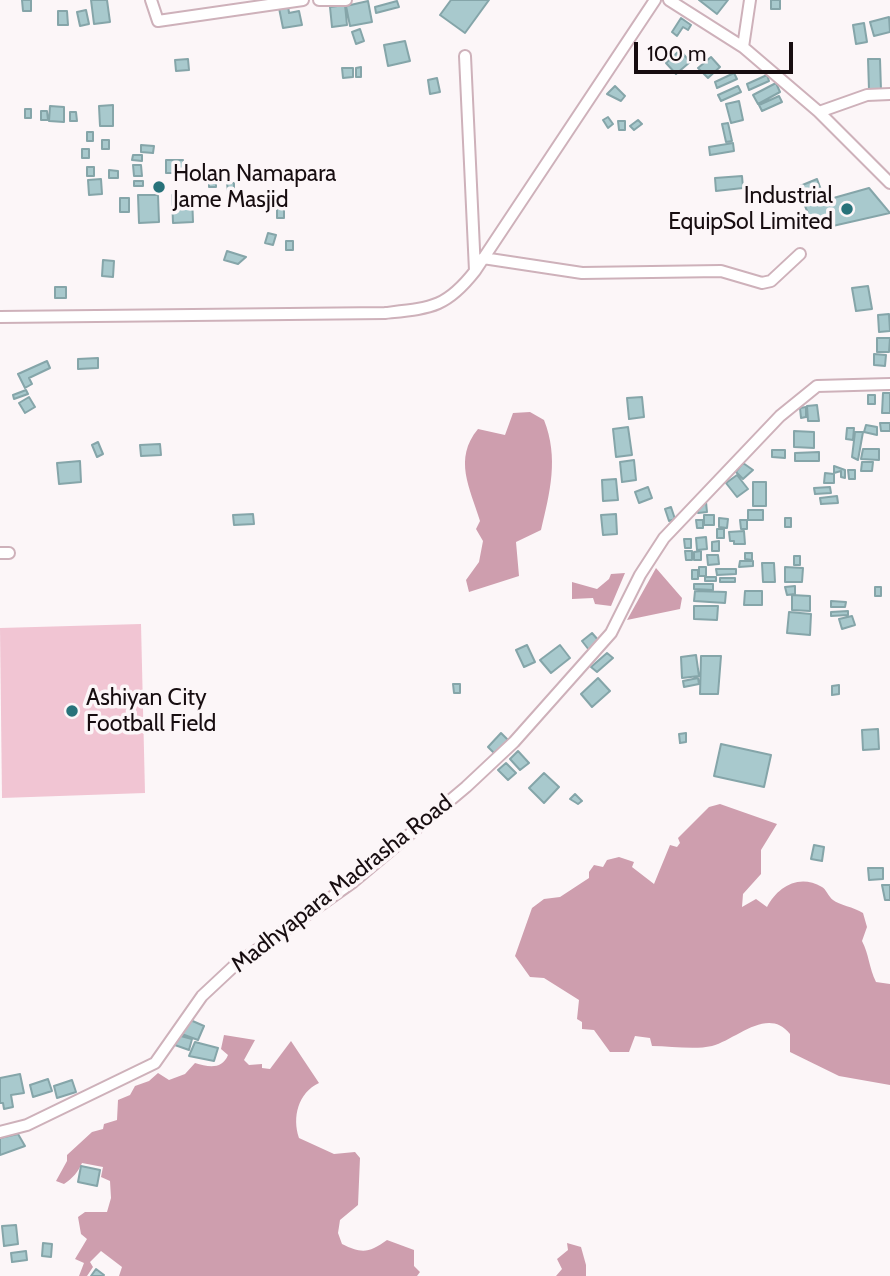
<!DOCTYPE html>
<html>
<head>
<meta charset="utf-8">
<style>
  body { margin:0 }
  #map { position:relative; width:890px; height:1276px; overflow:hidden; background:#fcf6f8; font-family:Cabin,sans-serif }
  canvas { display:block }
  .scale { position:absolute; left:634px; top:42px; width:159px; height:32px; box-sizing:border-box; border:4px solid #170d10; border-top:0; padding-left:9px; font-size:21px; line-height:24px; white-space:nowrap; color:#170d10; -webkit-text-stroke:5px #fcf6f8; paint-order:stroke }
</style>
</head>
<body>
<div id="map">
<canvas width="890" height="1276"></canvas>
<div class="scale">100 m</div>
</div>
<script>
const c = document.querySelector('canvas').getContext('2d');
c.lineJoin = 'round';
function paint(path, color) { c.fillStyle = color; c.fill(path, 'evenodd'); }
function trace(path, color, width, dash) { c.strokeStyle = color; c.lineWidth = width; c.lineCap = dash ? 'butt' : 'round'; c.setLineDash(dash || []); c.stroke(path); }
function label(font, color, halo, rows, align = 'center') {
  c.font = font + ' Cabin,sans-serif'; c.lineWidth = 7; c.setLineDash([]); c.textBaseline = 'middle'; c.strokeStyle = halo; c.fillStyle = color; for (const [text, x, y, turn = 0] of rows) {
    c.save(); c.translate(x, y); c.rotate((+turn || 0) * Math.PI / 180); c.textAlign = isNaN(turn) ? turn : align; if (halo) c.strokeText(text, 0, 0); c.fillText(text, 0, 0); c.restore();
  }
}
const green = new Path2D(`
  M141,624l4,169 -143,5 -2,-170z`);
const water = new Path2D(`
  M530,412l14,8c15,38 6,72 -3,110l-25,12 3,34 -50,16 -3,-12 13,-18 4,-21 -7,-12 4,-8c-10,-33 -27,-62 -2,-92l27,6 8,-22z
  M656,568l26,30 -2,11 -53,11z
  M625,573l-14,33 -16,-2 -2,-6 -21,1v-17l25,7 12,-10 2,-5z
  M720,804l57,20 -16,26v24l-18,20 -1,13 14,-8 11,8c10,-19 31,-34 55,-20 4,2 6,9 11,13 6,5 21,7 30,13l4,14 -5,14c7,13 7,27 14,41l14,2v101l-51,-9 -49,-24v-18c-22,-28 -53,5 -78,12 -18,4 -41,0 -60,0l-2,-8 -15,-2 -6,16h-19l-16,-22 -12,-1v-7l-5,-3 2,-19 -35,-22 -14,-1 -15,-21 17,-48 12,-9 16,-2 29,-19v-6l5,-7 9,2 4,-7 12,-3 15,5 -2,5 22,17 16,-39 7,2 3,-4 -2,-5 31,-31z
  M224,1035l31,5 -11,20 5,5 13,-1v4l8,1 21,-28 28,42c-21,10 -27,34 -20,55l35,16 21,-2 5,6 -2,47 -18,15 -2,13 4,11c20,10 27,9 45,-4l27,10v16l6,6 -3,4h-298l3,-9 -21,-16 -11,11 3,5 -6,9h-8l5,-13 -9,-4 12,-20 -6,-5 -3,-17 7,-5h22l4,-14 -1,-17 -9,-4 2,-10 -21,-4c-4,9 -9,15 -18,21l-8,-3 11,-20v-6l25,-23 11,-3 1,-5 13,-4 1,-20 12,-5 5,-9 14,-5 9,-8 11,7 16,-6 10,-11c13,4 27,7 33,-8l-7,-6z
  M567,1243l14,4 5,18v11h-30l6,-7 -5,-10 11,-9z`);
const building = new Path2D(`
  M22,0h9v11h-8z
  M91,0h16l3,22 -16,2z
  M451,0h38l-24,33 -25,-18z
  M699,0h29l-11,14z
  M771,0h9v9h-9z
  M368,1l4,21 -22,4 -4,-20z
  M397,1l2,6 -23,6 -1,-6z
  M345,5l2,20 -15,2 -2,-20z
  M288,6l1,7 10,-2 3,14 -19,3 -4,-20z
  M86,10l3,14 -9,2 -3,-14z
  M58,11h9l1,14h-10z
  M889,17l1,15 -16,4 -4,-14z
  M681,18l10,7 -3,5 -5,-3 -6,9 -5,-4z
  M864,23l3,19 -11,2 -3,-19z
  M360,29l4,12 -8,3 -4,-12z
  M405,41l5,20 -22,5 -4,-21z
  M680,50l10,12 -14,12 -10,-11z
  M711,57l9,10 -12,11 -10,-10z
  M188,59l1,11 -13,1 -1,-11z
  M868,59h12l1,31h-12z
  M361,67v10h-5v-9z
  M342,68h11v9l-10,1z
  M734,73l3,6 -20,9 -2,-6z
  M767,75l2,6 -20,9 -2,-6z
  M437,78l3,14 -10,2 -2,-14z
  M776,83l4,9 -22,12 -5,-9z
  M615,86l10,10 -4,5 -14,-7z
  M738,86l3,6 -20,9 -3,-6z
  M779,96l3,6 -20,9 -3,-6z
  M739,101l4,19 -12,3 -5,-19z
  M113,105v21h-13l-1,-20z
  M50,106l14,1v15l-15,-1z
  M25,109h6v9h-6z
  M41,111h6l1,9h-7z
  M70,112h6l1,9h-7z
  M608,117l5,7 -5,4 -5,-8z
  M638,120l4,4 -8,6 -4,-4z
  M618,121h7v9h-6z
  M728,123l4,18 -6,1 -4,-18z
  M87,132h6v9h-6z
  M102,140h7v9h-7z
  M733,143l1,8 -24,4 -1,-8z
  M141,145l13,1 -1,7 -12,-1z
  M82,149h7v9h-7z
  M133,155h9v6l-10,-1z
  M166,160h17v13h-17z
  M133,165h8l1,11h-8z
  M87,167h7v9h-7z
  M109,170l9,1v7h-9z
  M742,176l1,12 -27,3 -1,-13z
  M209,178h7v9h-7z
  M101,179l1,15 -13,1 -1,-15z
  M817,179l6,16 -17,7 -6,-16z
  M134,181h9v5h-9z
  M227,183h7v9h-6z
  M869,188l21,25 -75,17 -10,-24z
  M138,195h20l1,27 -20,1z
  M172,195h20l1,27 -20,1z
  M120,198h9v14h-9z
  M263,203h7v9h-6z
  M277,209h7v9h-7z
  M268,233l8,2 -3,10 -8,-2z
  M286,241h7v9h-7z
  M227,251l19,6 -8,7 -14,-4z
  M103,260l11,1 -1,16 -11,-1z
  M868,286l4,23 -16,2 -4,-23z
  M55,287h11v11h-11z
  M889,314l1,17 -11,1 -1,-17z
  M877,338h13l-1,14h-12z
  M874,354l12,1 -1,11 -11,-1z
  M98,358v10l-20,1v-10z
  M47,361l3,7 -21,10 3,6 -7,4 -7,-14z
  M26,390l2,4 -14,5 -1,-4z
  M883,393h7v20h-8z
  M868,395h7v9h-7z
  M29,397l6,10 -10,6 -6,-10z
  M642,397l2,20 -15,2 -2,-21z
  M817,405l2,16h-11l-1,-15z
  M806,407v10l-5,1 -1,-10z
  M880,423h10v8h-9z
  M866,425l11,2v8l-13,-3z
  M628,427l4,28 -16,2 -3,-28z
  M847,428h7l-1,12 -7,-1z
  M794,431l20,1v16l-20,-1z
  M855,432h8l-5,28 -6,-3z
  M98,442l5,12 -6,3 -5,-12z
  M160,444l1,11 -20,1 -1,-11z
  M863,449h16v11l-18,-1z
  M772,450h13v8l-13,-1z
  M819,452v9h-24v-8z
  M634,460l2,20 -14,2 -2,-20z
  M80,461l1,21 -22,2 -2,-21z
  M862,462h11l-1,9h-11z
  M743,463l10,7 -10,9 -7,-7z
  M834,466l11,4v8l-4,-1v-6l-7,2z
  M848,470h7v9h-6z
  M825,473l9,1v9h-10z
  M737,475l11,14 -11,8 -11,-14z
  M616,479l2,21 -15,1 -1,-21z
  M753,482h13v24h-13z
  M648,487l4,11 -13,5 -4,-11z
  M830,487l1,6 -16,1 -1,-6z
  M837,496l1,7 -17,1 -1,-6z
  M697,502h9l1,10 -9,1z
  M671,507l4,12 -6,2 -4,-12z
  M748,510h15v10h-15z
  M253,514l1,10 -20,1 -1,-10z
  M616,514l1,20 -14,1 -2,-20z
  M704,515h10v10h-10z
  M719,518l9,1 -1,9 -8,-1z
  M785,518h6v9h-6z
  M696,520h7v8h-6z
  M740,520h7v9h-6z
  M717,529h7v9h-7z
  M744,531l1,13h-11v-3h-4l-1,-9z
  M706,537l1,12 -10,1 -1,-12z
  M684,539h7v9h-6z
  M719,541v10h-7v-9z
  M685,551h7v9h-6z
  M701,551v9h-7v-8z
  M745,553h7v7l-7,-1z
  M707,555h11l1,9 -11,1z
  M794,556h6v9h-6z
  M740,561h13v5l-14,1z
  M762,563h12l1,19h-12z
  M699,567h7v9h-7z
  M785,567l18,1 -1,14h-17z
  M716,569h20v5l-19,1z
  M692,570h6v9h-6z
  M705,577h11v4h-11z
  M720,578h15v4h-15z
  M694,584h19v6l-19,-1z
  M795,586v8l-8,1 -2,-8z
  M875,587h6v9h-6z
  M695,591l31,1 -1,11 -31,-2z
  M745,591h17v14h-18z
  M792,595l18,1v15l-18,-1z
  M831,601l15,1 -1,5h-14z
  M694,606h24l-1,14 -23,-1z
  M848,611v4l-17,1v-4z
  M789,612l22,2 -1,21 -23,-2z
  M852,616l3,9 -13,4 -3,-10z
  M592,633l7,8 -10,9 -7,-9z
  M527,645l8,17 -11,5 -8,-17z
  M560,645l10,13 -19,15 -11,-13z
  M607,653l6,5 -16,14 -6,-5z
  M696,655l3,21 -17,2 -1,-21z
  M701,656h20l-3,38h-18z
  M598,678l12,13 -18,16 -11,-13z
  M698,678l1,6 -15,3 -1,-6z
  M453,684h7v9h-6z
  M839,685v9l-7,1v-9z
  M878,729l1,20 -16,1 -1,-20z
  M501,733l8,8 -14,13 -7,-7z
  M686,733v9l-6,1 -1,-9z
  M721,744l50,11 -7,32 -50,-11z
  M518,751l11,12 -9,7 -10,-11z
  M506,763l10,10 -8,7 -10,-10z
  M544,773l15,14 -15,16 -15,-15z
  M575,794l7,7 -4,3 -8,-5z
  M814,845l10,2 -2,14 -11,-2z
  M868,868h15v11l-14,1z
  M882,885h8v15h-5z
  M188,1019l16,7 -6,14 -19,-7z
  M177,1035l15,4 -3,11 -17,-6z
  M195,1042l23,6 -4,13 -25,-5z
  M20,1074l4,19 -13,2 2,12 -9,2 -1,-6h-3v-25z
  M48,1079l4,12 -19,6 -3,-12z
  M72,1080l4,12 -19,6 -3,-12z
  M18,1134l7,12 -25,9v-17z
  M81,1166l19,4 -3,16 -19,-4z
  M16,1225l2,19 -14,2 -2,-20z
  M43,1243l9,1 -1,13 -9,-1z
  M26,1251l1,9 -15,2 -1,-9z
  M96,1269l8,6 -1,1h-12z`);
const minor = new Path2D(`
  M151,0l7,21 145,-21
  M319,0h27
  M669,0l74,47 76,65 71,71
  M743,47l7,-47
  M465,56l10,215 180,-271
  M819,112l48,-17 23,-1
  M483,258l99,15 139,-2 41,12 9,-2 29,-27
  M0,317l385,-4c46,-5 61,-5 90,-42
  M0,553h9
  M0,1132l27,-7 128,-62 47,-67 31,-29 120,-85 113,-95 48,-45 97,-109 29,-58 24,-37 116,-122 37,-30 73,-2`);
const markers = [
  [159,187,7,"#28727a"],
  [847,209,7,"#28727a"],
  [72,711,7,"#28727a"]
];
const poiNames = [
  ["Holan Namapara",173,174],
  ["Jame Masjid",173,200],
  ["Industrial",833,196,"right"],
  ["EquipSol Limited",833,222,"right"],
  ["Ashiyan City",86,698],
  ["Football Field",86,724]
];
const streetNames = [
  ["Madhyapara Madrasha Road",342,884,-38]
];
paint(green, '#f1c5d3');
paint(water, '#ce9eae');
paint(building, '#a8c9cd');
trace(building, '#85a5a9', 2);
trace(minor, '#ceb1ba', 14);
trace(minor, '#fff', 10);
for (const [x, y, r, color] of markers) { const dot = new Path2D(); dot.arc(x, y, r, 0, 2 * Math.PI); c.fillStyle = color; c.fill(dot); trace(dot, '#fcf6f8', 2.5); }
label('23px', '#170d10', '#fcf6f8', poiNames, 'left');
label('23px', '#170d10', '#fcf6f8', streetNames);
</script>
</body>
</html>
